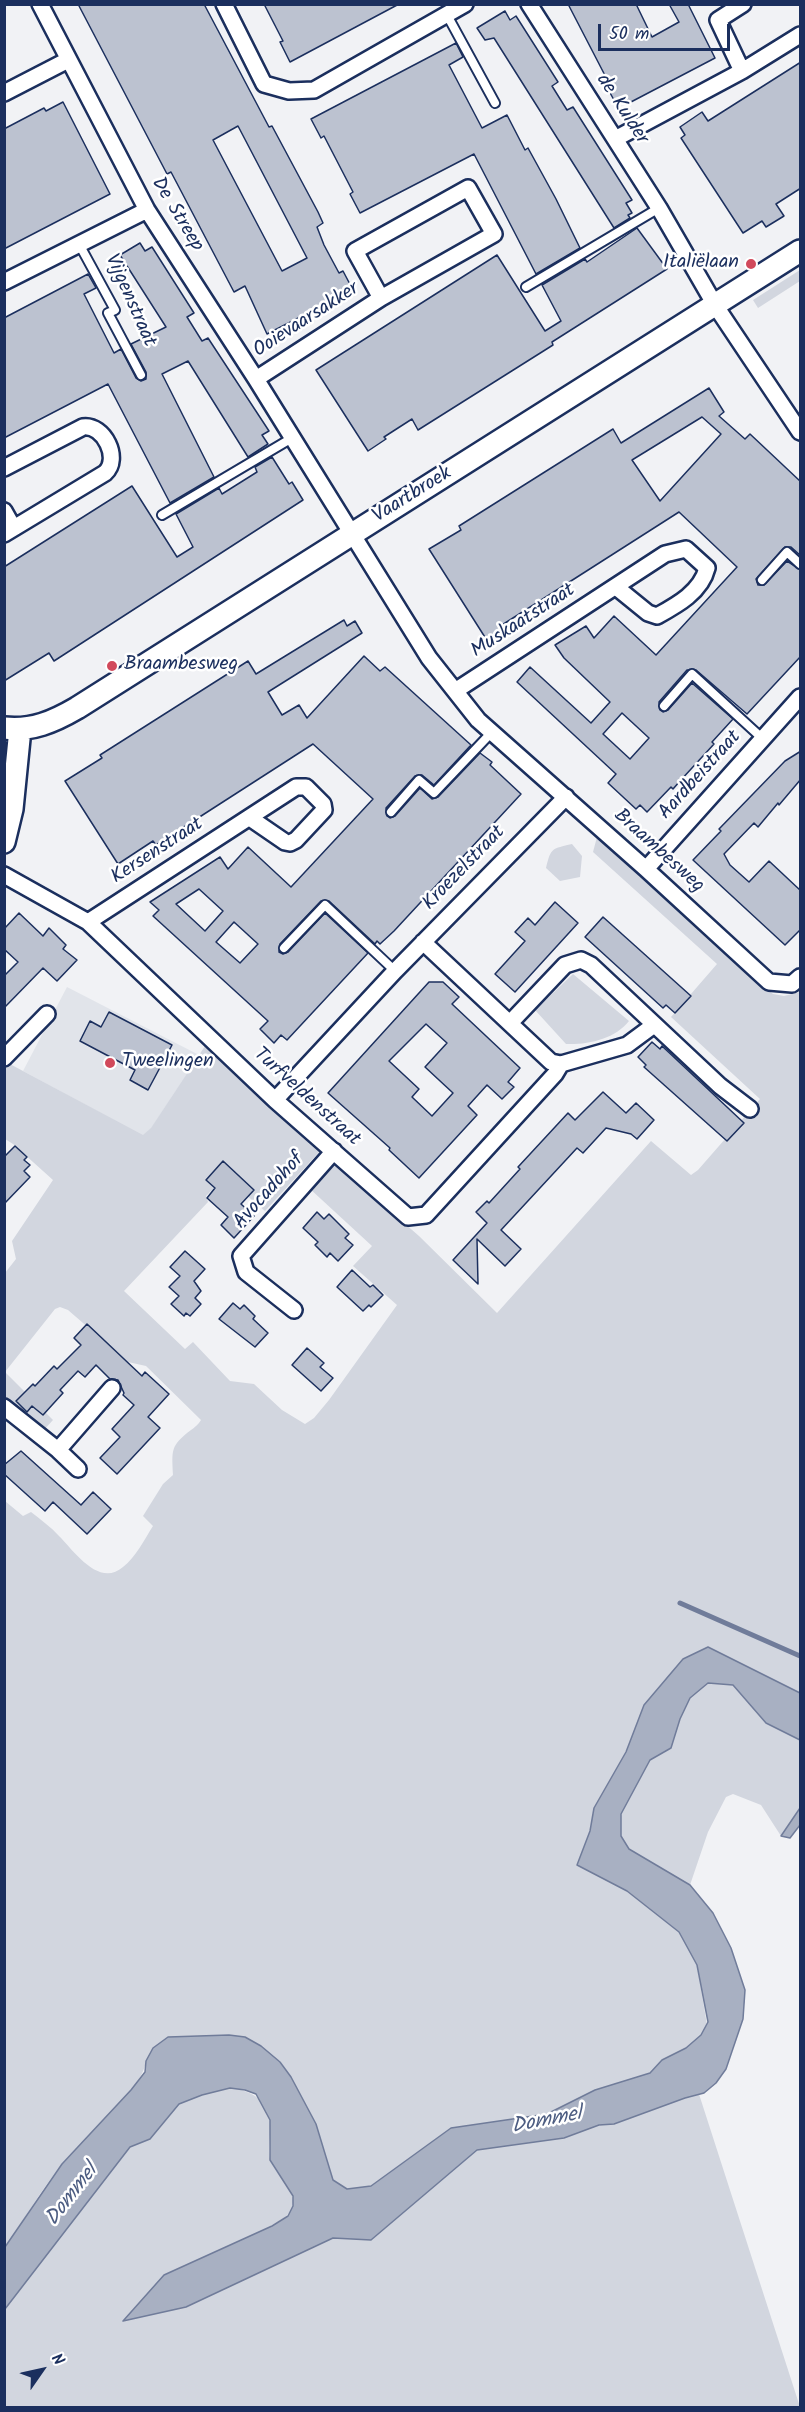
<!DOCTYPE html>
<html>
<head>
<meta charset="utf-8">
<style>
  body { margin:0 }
  #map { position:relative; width:805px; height:2412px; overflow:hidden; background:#f1f2f5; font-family:Kalam,sans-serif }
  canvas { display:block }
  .frame { position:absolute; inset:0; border:6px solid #1b2f5e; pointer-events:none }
  .north { position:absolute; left:12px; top:2340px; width:60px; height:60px; -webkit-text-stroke:4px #fff; paint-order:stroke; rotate:56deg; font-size:16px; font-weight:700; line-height:24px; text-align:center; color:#1b2f5e }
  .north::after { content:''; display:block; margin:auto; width:21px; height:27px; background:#1b2f5e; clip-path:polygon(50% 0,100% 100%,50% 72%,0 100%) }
  .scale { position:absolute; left:598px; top:24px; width:132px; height:27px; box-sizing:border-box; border:3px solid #1b2f5e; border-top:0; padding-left:8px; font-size:18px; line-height:21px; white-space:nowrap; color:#1b2f5e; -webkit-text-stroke:4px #fff; paint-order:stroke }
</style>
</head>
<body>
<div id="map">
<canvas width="805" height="2412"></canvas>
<div class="frame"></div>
<div class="north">N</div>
<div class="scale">50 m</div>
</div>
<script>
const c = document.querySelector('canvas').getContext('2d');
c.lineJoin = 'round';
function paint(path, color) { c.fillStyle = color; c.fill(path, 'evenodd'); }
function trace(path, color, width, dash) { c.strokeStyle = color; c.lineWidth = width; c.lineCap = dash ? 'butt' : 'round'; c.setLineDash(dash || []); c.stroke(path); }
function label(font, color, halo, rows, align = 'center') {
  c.font = font + ' Kalam,sans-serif'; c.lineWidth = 5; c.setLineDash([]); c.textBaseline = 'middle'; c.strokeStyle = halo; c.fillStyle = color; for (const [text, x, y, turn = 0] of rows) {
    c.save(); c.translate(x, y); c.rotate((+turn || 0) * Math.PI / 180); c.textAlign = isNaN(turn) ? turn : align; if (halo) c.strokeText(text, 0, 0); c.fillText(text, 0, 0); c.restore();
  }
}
const built = new Path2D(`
  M67,987l132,68 -48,74 -8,7 -120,-65z`);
const green = new Path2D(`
  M800,270v11l-42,27 -5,-8z
  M597,837l176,157 11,2 16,-4v701l-92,-46 -64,58 -18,47 -32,56 -4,23 -13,34 50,26 52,41 18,33 10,60 -6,10 -15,13 -24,12 -12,13 -55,17 -48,24 -96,14 -80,58 -24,3 -14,-9 -17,-56 -25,-47 -11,-16 -51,-26 -16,1 -67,25c-4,31 -63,78 -84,103 -21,26 -38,56 -57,83v-746l18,15 8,-4c10,8 20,15 28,24 15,15 40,52 64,31 13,-10 21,-27 30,-41l-10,-10 20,-32 10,-9c-1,-25 -3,-29 18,-45 4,-3 7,-5 10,-10l-55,-54 -18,-4 -60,-52 -8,-3 -5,2 -50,63 48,48 -11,12 -37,-34v-125l11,-14 -4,-18 41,-61 -40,-36 -8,-5v-73l3,-3 135,72 8,-7 54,-82 116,104 -56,61 -40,-34 -19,19 2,6 -84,89 61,58 8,-7 37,39 24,3 28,26 23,14 9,-6 15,-18 68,-95 -44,-39 19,-20 -63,-58 26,-25 84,73 78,77 154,-172 40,34 7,-5 62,-71 -89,-82 46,-53 -124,-112z
  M572,844l10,12 -2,21 -20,4 -14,-13c5,-21 6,-19 26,-24z
  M573,974l56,47c-14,18 -41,24 -63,23l-31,-34z
  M708,1683l25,2 33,38 34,17v68l-19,28 -20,-31 -28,-11 -7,3 -18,35 -18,53 -61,-36 -8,-13v-22l29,-54 21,-12 9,-29 10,-21z
  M230,2088c19,2 36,10 40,32 2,14 -4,29 1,42 6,13 24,27 22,41 -1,12 -12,17 -21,22l-86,82 147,-69 38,2 106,-90 87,-12 35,-13 15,-1 84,-33 102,316h-795l-1,-98 126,-162 20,-8 29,-35 23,-9z`);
const water = new Path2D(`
  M708,1647l92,46v47l-34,-17 -33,-38 -25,-2 -18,15 -10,21 -9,29 -21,12 -29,54v22l8,13 61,36 23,28 18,35 14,42 -2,29 -17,50 -10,14 -12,10 -19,5 -71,26 -15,1 -35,13 -87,12 -106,90 -38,-2 -147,69 -63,14 41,-46 108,-49 16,-10 5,-10v-10l-23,-36v-40l-14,-26 -11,-4 -15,-2 -28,7 -23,9 -29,35 -20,8 -125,162v-62l57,-83 69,-74 14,-18 1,-11 7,-13 15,-11 61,-2 16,2 16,9 19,16 11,15 25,47 17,56 14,9 24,-3 80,-58 96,-14 48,-24 55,-17 12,-13 24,-12 15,-13 7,-13 -11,-57 -18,-33 -52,-41 -50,-26 13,-34 4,-23 32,-56 18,-47 39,-46z
  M800,1808v17l-10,13 -9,-2z`);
const stream = new Path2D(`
  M680,1603l120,53`);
const building = new Path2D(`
  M78,4h126l65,123 3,-1 46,86 5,11 -6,4 7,18 15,28 4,-2 10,19 -86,44 -22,-48 -11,6 -63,-120 -4,2zM238,126l69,132 -25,13 -69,-131z
  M264,4h135l-109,58 -10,-20 3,-1z
  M568,4h68l16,33 27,-15 -10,-18h19l27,54 -86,45 -4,-7 -10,6 -7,-13 3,-2z
  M505,11l5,9 6,-4 42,66 -6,4 15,24 6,-3 59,93 -6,3 6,10 -4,2 2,3 -16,10 -120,-190 -9,2 -8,-12z
  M456,43l7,14 -14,8 33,63 25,-13 18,35 3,-2 28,51 24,49 -44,26 -62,-120 -114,59 -10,-19 3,-2 -29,-56 -3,2 -10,-19z
  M801,62v126l-25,16 8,12 -18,11 -4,-6 -19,12 -62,-95 4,-3 -5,-8 22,-15 6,9z
  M63,102l47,92 -106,55v-120l40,-21 2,3z
  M637,228l30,41 -115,73 1,3 -135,85 -6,-11 -28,18 2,2 -18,12 -52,-81 181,-115 48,76 16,-10 -19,-36 43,-26 2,3z
  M140,243l5,8 7,-4 42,66 -7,4 15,24 6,-3 61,93 -7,4 6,9 -20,13 -60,-96 -26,13 52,103 -44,26 -62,-119 -104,54v-120l84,-44 8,14 -12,6 30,59 7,-4 15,29 5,3 5,-2v-7l-15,-28 35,-17 -46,-72z
  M709,388l15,24 -5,4 26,23 5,-5 51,48v74l-10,-9h-6l-29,32 2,6h6l23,-24 14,9v86l-54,58 -51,-44h-9l-28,32 1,8 3,2 5,-2 24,-27 41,36 -21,23 2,2 -34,37 -7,8 -2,-2 -24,25 -7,-7 -4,4 -28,-26 8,-9 -99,-92 13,-15 61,56 19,-21 -46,-44 -9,-13 31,-19 8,12 20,-22 42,39 81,-88 -58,-55 -177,113 2,4 -5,3 1,2 -12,8 -59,-93 32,-19 -2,-4 154,-97 8,14zM702,417l19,17 -61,67 -28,-41zM622,713l27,25 -19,21 -27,-25z
  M272,457l17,27 3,-2 11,18 -249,161 -5,-8 -45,28v-114l128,-81 45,71 16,-10 -17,-33 43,-26 3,6 35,-22 -2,-5z
  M344,620l3,6 8,-5 7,12 -94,59 14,23 17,-10 8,13 57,-62 16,15 5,-4 86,78 -37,40 -12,-10 -7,1 -29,32 1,8 3,2 5,-2 25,-28 12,11 6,-2 42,-44 12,9 -2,3 31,29 -127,137 -14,13 -3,-3 -2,3 -46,-43h-8l-41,43 -1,8 4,2 5,-2 37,-39 43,40 -81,87 -6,-5 -7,8 -14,-14 8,-8 -115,-105 6,-6 -9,-8 70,-45 8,12 20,-22 43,40 82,-88 -60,-55 -157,101 -3,-4 -35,23 -53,-83 37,-23 -2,-3 148,-94 8,13zM199,889l24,22 -18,20 -29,-27zM234,922l24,22 -18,19 -24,-21z
  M801,751v28l-22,26 -1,-2 -20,24 -4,-4 -30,31 6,11 19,17 20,-21 32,30v38l-16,16 -92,-85 28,-29 -2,-2 66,-68z
  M555,902l23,21 -63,69 -20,-18 30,-33 -10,-9 13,-14 7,7z
  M19,913l24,23 6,-8 17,17 -3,4 14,11 -20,21 -14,-13 -39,40v-32l14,-14 -14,-13v-20z
  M603,917l88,79 -16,17 -9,-8 -3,3 -78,-71z
  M429,982h14l16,15 -7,7 68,64 -12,14 6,5 -12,12 -15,-14 -19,21 9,9 -58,63 -30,-28 1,-2 -62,-55zM426,1024l21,19 -22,24 28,26 -21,23 -20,-19 7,-8 -30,-28z
  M109,1012l63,33 -24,45 -18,-10 5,-10 -55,-29 10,-20 11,6z
  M652,1042l8,7 2,-3 82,77 -17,18 -83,-74 2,-2 -8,-8z
  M603,1092l23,21 10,-10 18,17 -17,19 -6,-5 -25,-6 -23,25 -6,-5 -76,82 20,19 -16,17 -28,-27 1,45 -25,-24 34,-37 -11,-11 11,-11 2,2 31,-34 -2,-2 50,-54 7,7z
  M15,1146l12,11 -3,3 6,5 -6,6 6,6 -26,27v-47z
  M223,1161l31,29 -13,14 13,12 -20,22 -13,-13 7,-8 -21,-19 8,-10 -9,-8z
  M317,1212l7,7 5,-5 20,20 -4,4 8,7 -15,16 -8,-8 -3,4 -12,-12 3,-3 -15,-14z
  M185,1251l20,18 -11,12 7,10 -6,7 6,6 -11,12 -4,-3 -2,3 -13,-12 8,-8 -10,-9 11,-11 -10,-9z
  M352,1270l18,17 3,-2 10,10 -12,12 -2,-2 -6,6 -26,-24z
  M233,1303l7,6 4,-4 11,11 -2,3 15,14 -13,14 -36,-28z
  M87,1324l55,52 3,-4 24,22 -21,23 12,11 -43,46 -17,-16 20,-21 -8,-8 22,-24 -11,-10 1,-2 -6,-13 -8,-1 -14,-14 -11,12 -7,-6 -18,19 3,3 -20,22 -11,-9 -5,6 -11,-11 17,-17 2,2 19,-20 3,3 24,-24 -7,-7z
  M307,1348l17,15 -4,4 13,11 -12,13 -29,-26z
  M21,1451l60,54 12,-13 18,17 -24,25 -34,-32 -8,9 -41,-37v-9z`);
const lane = new Path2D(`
  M447,15l48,88
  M79,244l36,66 -7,3 33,62
  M526,287l133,-79
  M162,515l130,-77
  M762,580l25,-28 13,12
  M664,706l28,-32 71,65
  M391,812l28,-32 15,13 58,-61
  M284,948l41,-43 70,66`);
const street = new Path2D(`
  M40,4l107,206 109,169 173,279 49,62 168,149 123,113 23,2 8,-7
  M224,4l40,80 25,7 25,-1 151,-86
  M529,4l130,204 56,97 85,127
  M742,71l-24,-51 25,-16
  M4,93l64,-33
  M615,139l127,-68 58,-36
  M4,282l143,-72
  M256,379l125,-81 113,-64 -26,-46 -113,63 26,47
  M4,468l79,-41c21,-3 38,32 22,46l-101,61
  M4,511l9,16
  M455,691l210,-137 21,-5 21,19c-6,24 -30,37 -50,48l-9,-3 -32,-26
  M646,869l154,-172
  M4,875l84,47 187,178 133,117 18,-2 129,-141 6,-10
  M88,922l208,-135h10l17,17 1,6 -28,30 -6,3 -5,-1 -35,-24
  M423,942l128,120 10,2 66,-19 27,-20
  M510,1023l55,-58 16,-5 10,5 129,121 30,23
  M4,1058l43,-44
  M275,1100l120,-129 171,-174
  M294,1310l-48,-38 -5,-16 93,-105
  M4,1407l54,43 20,19
  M58,1450l54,-62`);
const secondary = new Path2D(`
  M4,728c28,3 49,-6 73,-20l723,-457
  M4,842l8,-33 8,-80`);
const markers = [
  [751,264,6,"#d1495b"],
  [112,666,6,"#d1495b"],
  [110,1063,6,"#d1495b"]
];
const streetNames = [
  ["de Kulder",621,110,57],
  ["De Streep",176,215,59],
  ["Vijgenstraat",129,301,66],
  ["Ooievaarsakker",307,321,-33],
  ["Vaartbroek",413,496,-32],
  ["Muskaatstraat",524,622,-33],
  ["Aardbeistraat",701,776,-48],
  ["Kersenstraat",158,852,-33],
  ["Braambesweg",658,852,42],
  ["Kroezelstraat",465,869,-46],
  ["Turfveldenstraat",306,1098,42],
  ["Avocadohof",270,1192,-48]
];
const poiNames = [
  ["Italiëlaan",739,264,"right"],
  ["Braambesweg",124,666],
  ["Tweelingen",122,1063]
];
const waterNames = [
  ["Dommel",547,2122,-11],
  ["Dommel",73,2196,-52]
];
paint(built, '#e1e4ea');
paint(green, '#d2d6df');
paint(water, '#a8b0c2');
trace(water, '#707c9a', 1.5);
trace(stream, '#707c9a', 5);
paint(building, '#bcc2d0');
trace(building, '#1b2f5e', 1.5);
trace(lane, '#1b2f5e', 12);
trace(street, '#1b2f5e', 20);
trace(secondary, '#1b2f5e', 26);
trace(lane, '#fff', 8);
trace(street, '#fff', 15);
trace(secondary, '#fff', 21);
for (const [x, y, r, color] of markers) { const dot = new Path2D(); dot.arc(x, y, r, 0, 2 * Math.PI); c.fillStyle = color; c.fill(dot); trace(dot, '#fff', 2); }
label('20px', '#1b2f5e', '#fff', streetNames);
label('20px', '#1b2f5e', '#fff', poiNames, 'left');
label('italic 21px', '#4c5c81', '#fff', waterNames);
</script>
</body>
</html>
